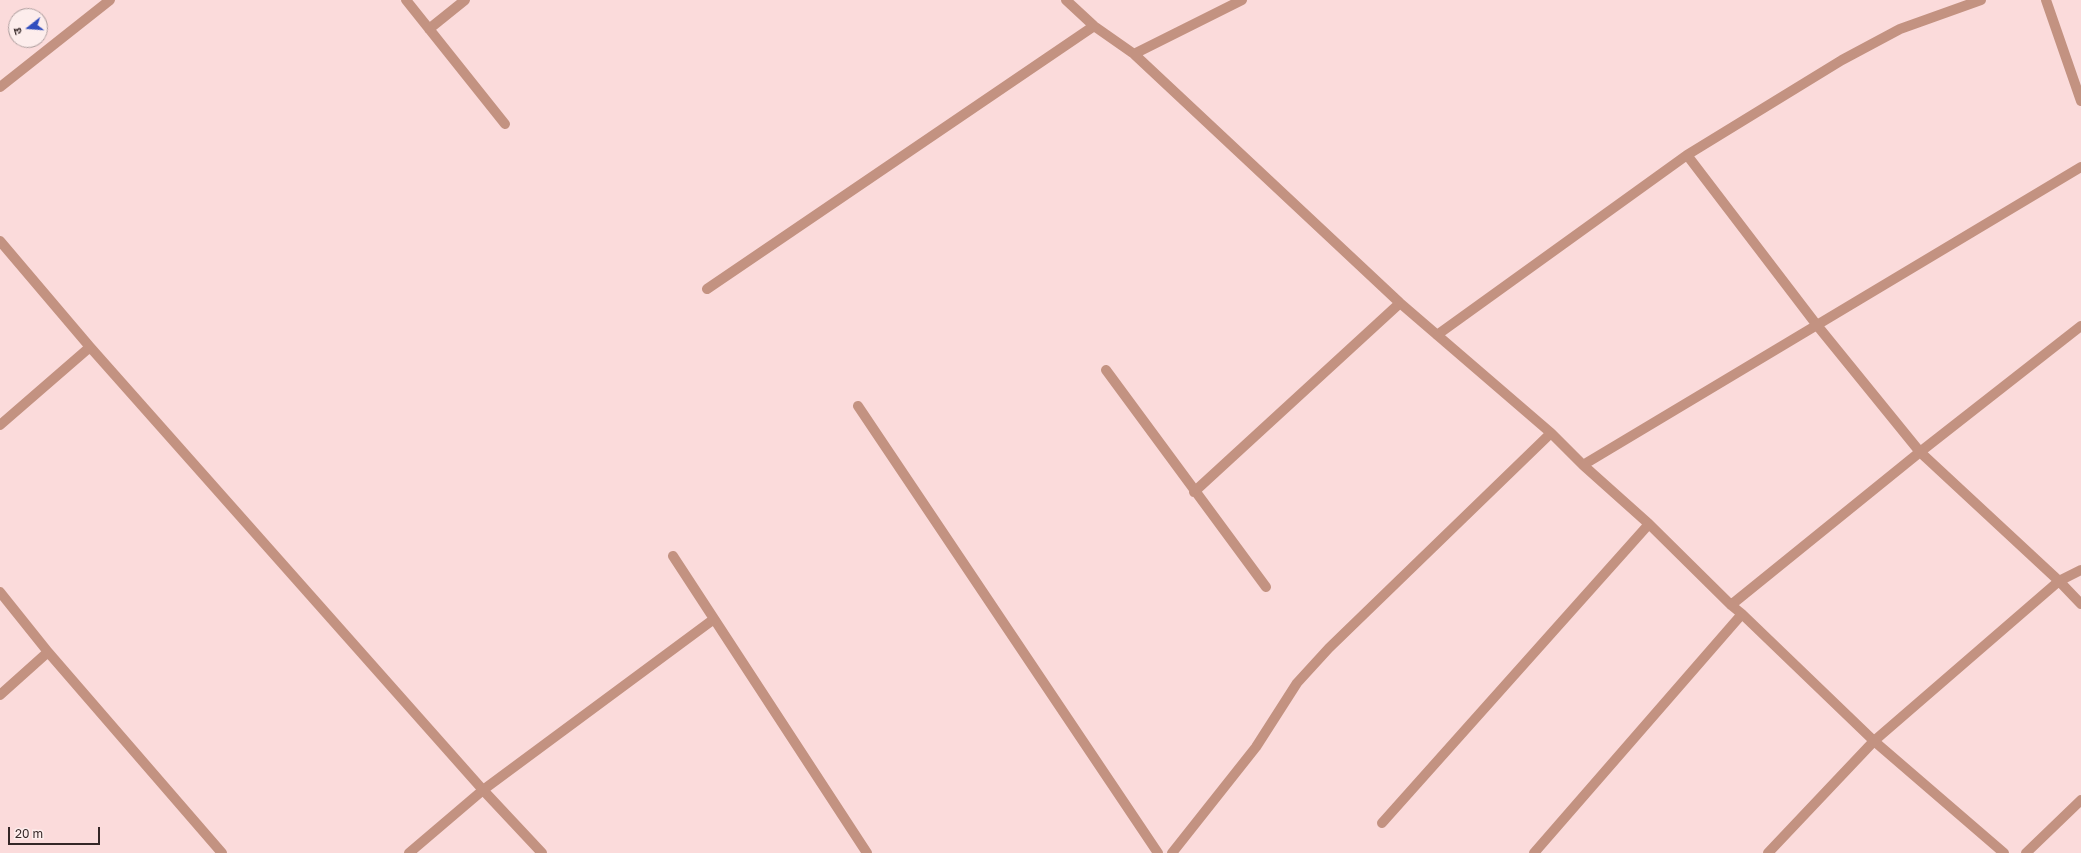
<!DOCTYPE html>
<html>
<head>
<meta charset="utf-8">
<style>
  body { margin:0 }
  #map { position:relative; width:2081px; height:853px; overflow:hidden; background:#fbdbdb; font-family:"Golos Text","Noto Sans Devanagari",sans-serif }
  canvas { display:block }
  .north { position:absolute; left:8px; top:8px; width:40px; height:40px; box-sizing:border-box; background:#fdedec; border:1px solid #ad9d9d; border-radius:50%; rotate:253deg; font-size:11px; font-weight:700; line-height:16px; text-align:center; color:#342626 }
  .north::after { content:''; display:block; margin:auto; width:14px; height:18px; background:#304dbe; clip-path:polygon(50% 0,100% 100%,50% 72%,0 100%) }
  .scale { position:absolute; left:8px; top:827px; width:92px; height:18px; box-sizing:border-box; border:2px solid #342626; border-top:0; padding-left:5px; font-size:12px; line-height:14px; white-space:nowrap; color:#342626; -webkit-text-stroke:3px #fdedec; paint-order:stroke }
</style>
</head>
<body>
<div id="map">
<canvas width="2081" height="853"></canvas>
<div class="north">उ</div>
<div class="scale">20 m</div>
</div>
<script>
const c = document.querySelector('canvas').getContext('2d');
c.lineJoin = 'round';
function trace(path, color, width, dash) { c.strokeStyle = color; c.lineWidth = width; c.lineCap = dash ? 'butt' : 'round'; c.setLineDash(dash || []); c.stroke(path); }
const minor = new Path2D(`
  M406,0l99,124
  M1066,0l28,26 40,28 266,249 151,130 32,32 66,59 82,81 11,9 132,127 130,112
  M2046,0l35,101
  M429,29l36,-29
  M1134,54l108,-54
  M0,87l110,-87
  M1687,155l129,169 104,128 139,129 22,23
  M0,241l90,106 393,443 59,63
  M707,289l387,-263
  M1437,335l250,-180 155,-95 58,-31 81,-29
  M1106,370l160,217
  M858,406l300,447
  M0,425l90,-78
  M1583,465l498,-298
  M1194,492l206,-189
  M673,556l194,297
  M0,592l48,60 174,201
  M1731,605l189,-153 161,-126
  M0,695l48,-43
  M1382,823l267,-299
  M409,853l74,-63 231,-171
  M1172,853l84,-106 41,-64 32,-35 222,-215
  M1534,853l208,-239
  M1768,853l106,-112 185,-160 22,-11
  M2026,853l55,-53`);
trace(minor, '#c39281', 10);
</script>
</body>
</html>
